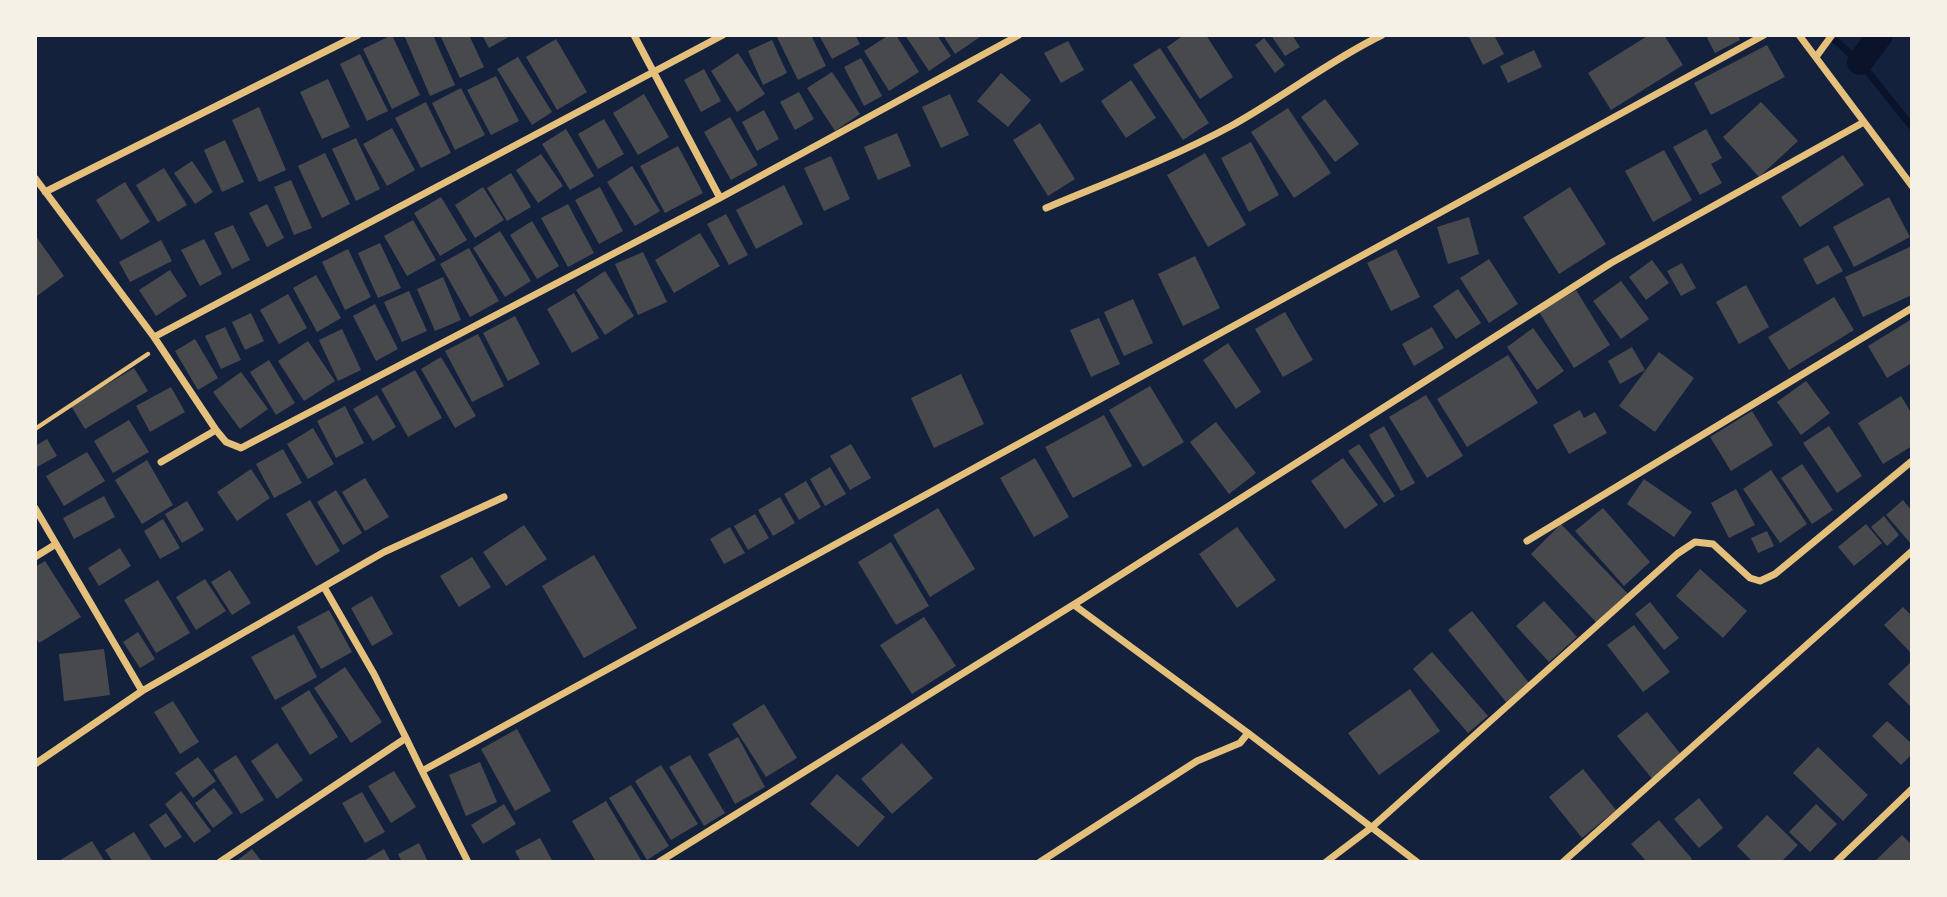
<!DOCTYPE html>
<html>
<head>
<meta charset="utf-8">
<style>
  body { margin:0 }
  #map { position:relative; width:1947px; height:897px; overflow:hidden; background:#14213d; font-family:"Fira Sans Condensed",sans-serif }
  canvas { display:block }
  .frame { position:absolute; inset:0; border:37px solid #f6f1e7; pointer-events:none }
</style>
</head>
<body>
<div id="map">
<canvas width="1947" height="897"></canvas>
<div class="frame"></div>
</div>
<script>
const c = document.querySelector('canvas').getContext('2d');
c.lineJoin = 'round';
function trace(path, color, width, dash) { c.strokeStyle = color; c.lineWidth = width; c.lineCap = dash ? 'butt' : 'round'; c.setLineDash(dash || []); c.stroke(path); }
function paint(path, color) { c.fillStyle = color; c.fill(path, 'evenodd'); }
const stream = new Path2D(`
  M1829,35l31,27 52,65`);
const canal = new Path2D(`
  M1860,62l20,-27`);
const building = new Path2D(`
  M392,35l28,60 -28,14 -29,-60z
  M404,35h29l22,50 -25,11z
  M440,35h29l15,32 -24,11z
  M482,35h30l-23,13z
  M776,35h35l15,31 -28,14z
  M819,35h36l5,9 -28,15z
  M889,35h7l23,37 -30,19 -25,-40z
  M905,35h32l14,21 -22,15z
  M943,35h36l1,2 -25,17z
  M1184,35h22l27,42 -33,22 -33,-52z
  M1271,35h21l8,12 -15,9z
  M1468,35h26l10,19 -21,11z
  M1649,35h15l19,30 -72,45 -23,-37z
  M1711,35h27l2,5 -25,13 -8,-15z
  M1264,38l21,27 -10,8 -20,-28z
  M556,39l31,53 -30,18 -31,-53z
  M772,40l15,33 -24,12 -15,-34z
  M1068,41l16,29 -23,13 -17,-30z
  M1767,45l18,32 -74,38 -17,-32z
  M1160,48l49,75 -26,17 -50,-75z
  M1534,50l8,17 -34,16 -8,-17z
  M738,53l27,41 -28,18 -26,-41z
  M360,54l28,57 -21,10 -27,-57z
  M518,57l34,55 -20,13 -35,-56z
  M861,58l21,38 -18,10 -20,-39z
  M704,69l17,32 -20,11 -17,-32z
  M832,72l28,42 -25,17 -28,-43z
  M1001,73l30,27 -23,27 -31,-26z
  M496,76l23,45 -28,14 -24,-45z
  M328,79l22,48 -28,12 -22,-47z
  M1131,80l25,38 -30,20 -25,-37z
  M461,88l24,47 -30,15 -23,-47z
  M799,92l15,27 -19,11 -15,-28z
  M644,94l25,43 -31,18 -25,-42z
  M950,94l19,41 -28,13 -19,-41z
  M1325,99l34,45 -24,18 -34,-45z
  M426,102l25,51 -30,15 -26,-50z
  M1761,102l37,39 -39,36 -36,-40z
  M259,107l27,63 -27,12 -27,-62z
  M1288,108l43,65 -37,25 -43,-66z
  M764,110l15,29 -22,12 -15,-29z
  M730,117l28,48 -27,15 -27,-48z
  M604,119l20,35 -26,15 -20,-35z
  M1040,123l35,56 -27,17 -35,-56z
  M392,128l23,42 -28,16 -24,-42z
  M566,129l28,47 -24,14 -28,-46z
  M1706,129l16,29 -11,6 11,19 -22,12 -27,-48z
  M897,133l14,33 -33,14 -14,-33z
  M356,138l24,51 -24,12 -24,-52z
  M225,140l19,42 -22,10 -18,-42z
  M1251,142l28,53 -30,17 -28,-54z
  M678,146l25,47 -38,20 -25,-47z
  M1664,150l28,50 -39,22 -28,-51z
  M325,153l25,51 -28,14 -24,-52z
  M1205,153l41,72 -38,22 -41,-72z
  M541,154l22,32 -25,17 -22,-33z
  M1843,155l21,30 -64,42 -19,-30z
  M831,156l19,43 -26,12 -20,-43z
  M192,161l21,31 -18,12 -21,-31z
  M632,166l28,45 -25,15 -28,-44z
  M164,168l23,37 -29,17 -22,-37z
  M511,173l20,34 -24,14 -20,-33z
  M291,180l21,48 -18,7 -20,-48z
  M125,182l25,40 -29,18 -25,-40z
  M784,185l19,39 -47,25 -20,-39z
  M483,187l21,33 -29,18 -20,-33z
  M600,187l23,44 -24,13 -24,-44z
  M1570,187l36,57 -47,30 -36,-57z
  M441,197l26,43 -27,16 -26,-43z
  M1889,197l21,40 -56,30 -21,-40z
  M267,204l17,34 -17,9 -18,-34z
  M568,204l26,49 -26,14 -27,-49z
  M726,214l22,41 -19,10 -22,-41z
  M1469,217l10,37 -31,10 -11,-37z
  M413,220l23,40 -29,16 -23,-40z
  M532,221l27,45 -22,13 -27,-44z
  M233,225l17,35 -18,9 -18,-36z
  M500,231l31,50 -26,16 -32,-49z
  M700,233l20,33 -46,27 -19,-33z
  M35,235l29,41 -27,20 -2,-3z
  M204,239l18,35 -22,12 -19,-36z
  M161,240l11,21 -42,21 -11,-20z
  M380,243l21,45 -23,10 -20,-45z
  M1828,245l15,26 -26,14 -14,-26z
  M1912,246v49l-49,22 -18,-40z
  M469,248l30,53 -29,16 -30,-53z
  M348,249l23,48 -26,13 -23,-48z
  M1396,249l24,48 -29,14 -24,-48z
  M643,252l24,50 -29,13 -23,-51z
  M1195,256l25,52 -37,18 -25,-52z
  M1489,259l29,45 -29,19 -29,-45z
  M1652,260l17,23 -23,17 -17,-23z
  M1682,263l14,25 -15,8 -14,-25z
  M170,270l17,26 -31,20 -17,-26z
  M605,271l29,45 -29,19 -29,-45z
  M316,275l25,43 -24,14 -24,-44z
  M443,277l18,43 -26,11 -18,-42z
  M1621,281l28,38 -28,20 -28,-38z
  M1746,285l23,42 -30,17 -23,-42z
  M1458,289l23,34 -25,16 -23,-33z
  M1576,290l34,55 -36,23 -35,-56z
  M409,291l18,40 -25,11 -18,-40z
  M574,293l25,45 -27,15 -25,-44z
  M288,294l19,34 -28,16 -19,-34z
  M1834,297l20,33 -65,40 -21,-33z
  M1133,299l20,44 -29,13 -20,-44z
  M375,304l23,45 -22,12 -23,-45z
  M1285,312l28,48 -30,17 -28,-48z
  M251,313l13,28 -19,9 -13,-28z
  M515,316l25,48 -32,17 -25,-48z
  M1099,318l21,46 -29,13 -21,-47z
  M1912,319v44l-25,15 -19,-32z
  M225,327l16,33 -20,9 -16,-33z
  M1432,327l12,21 -30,18 -12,-22z
  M1533,328l31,43 -27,19 -30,-43z
  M342,329l19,41 -23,11 -19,-41z
  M478,334l26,52 -32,16 -27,-51z
  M195,339l23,39 -20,12 -23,-39z
  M308,341l27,40 -31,20 -26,-40z
  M1228,343l33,49 -25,17 -33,-49z
  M1632,347l13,23 -25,14 -12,-23z
  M1659,352l35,26 -39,54 -36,-26z
  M1508,355l30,48 -71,44 -30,-48z
  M441,357l35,59 -21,12 -34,-59z
  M269,360l26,43 -19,12 -26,-43z
  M134,368l14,23 -63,38 -14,-23z
  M415,370l27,48 -34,19 -27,-48z
  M241,372l27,37 -28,20 -27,-37z
  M961,374l23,50 -50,24 -23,-50z
  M1806,381l24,32 -29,22 -24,-33z
  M1150,386l34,56 -41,25 -34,-57z
  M171,387l14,25 -35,20 -14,-26z
  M377,395l19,32 -23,14 -20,-32z
  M1426,395l37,61 -36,22 -38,-61z
  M1901,396l11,18v32l-29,18 -25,-41z
  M345,406l19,37 -28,15 -19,-37z
  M1580,410l4,8 11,-6 12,21 -38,21 -16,-29z
  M1752,411l21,34 -42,26 -21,-34z
  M1104,415l28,51 -59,32 -28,-51z
  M129,420l20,32 -36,21 -19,-32z
  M1216,422l40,51 -27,21 -39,-52z
  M1384,426l31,57 -14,8 -32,-56z
  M1829,426l33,50 -25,17 -34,-50z
  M313,428l21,36 -26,15 -21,-35z
  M47,439l10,17 -22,12v-22z
  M851,444l20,34 -21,12 -20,-34z
  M1359,444l36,52 -11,7 -36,-52z
  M283,449l19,34 -28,15 -18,-34z
  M87,452l18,29 -41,25 -18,-30z
  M1035,458l34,59 -35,20 -34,-59z
  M1343,458l35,47 -33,24 -34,-48z
  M147,460l26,45 -31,19 -27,-44z
  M1802,464l31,46 -21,14 -31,-46z
  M830,467l16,27 -21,12 -15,-27z
  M251,469l19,29 -33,23 -20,-29z
  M1771,470l36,54 -27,19 -37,-54z
  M365,478l24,39 -24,14 -23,-39z
  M1644,479l48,33 -18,25 -47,-33z
  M806,481l15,26 -22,13 -15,-26z
  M1736,489l19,36 -26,13 -18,-35z
  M336,490l26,43 -19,12 -26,-43z
  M104,496l11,21 -41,22 -11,-21z
  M780,497l15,26 -22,13 -15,-26z
  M310,500l30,51 -24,15 -30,-52z
  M1903,500l9,11v34l-26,-30z
  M187,501l17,29 -22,13 -17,-29z
  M938,508l37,61 -45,28 -37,-62z
  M1603,508l47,54 -26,24 -49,-55z
  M755,514l14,24 -21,12 -14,-24z
  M1884,516l15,19 -12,11 -16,-19z
  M163,519l17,29 -20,11 -16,-28z
  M1561,524l67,70 -31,29 -66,-69z
  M1866,524l16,19 -28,23 -16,-19z
  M524,525l23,34 -41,27 -23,-34z
  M730,527l15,26 -21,11 -14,-25z
  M1237,527l39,53 -39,28 -38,-54z
  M1767,531l7,15 -16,7 -7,-15z
  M891,542l38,64 -33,19 -38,-63z
  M120,548l11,18 -32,20 -11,-18z
  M594,555l43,73 -53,30 -42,-72z
  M472,557l19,30 -32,20 -19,-31z
  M45,561l36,56 -42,26 -4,-7v-69z
  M1700,569l47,42 -24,27 -47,-42z
  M230,570l21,33 -19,12 -21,-33z
  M205,579l21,32 -30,19 -20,-33z
  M158,580l32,53 -34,20 -32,-53z
  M372,596l21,38 -21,12 -21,-38z
  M1544,601l33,36 -28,25 -33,-36z
  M1650,602l29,36 -15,12 -29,-36z
  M1903,607l9,9v38l-28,-29z
  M329,610l23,42 -31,17 -24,-42z
  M1472,611l57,72 -23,19 -58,-72z
  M924,617l32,49 -44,28 -32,-49z
  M1634,625l36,47 -27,20 -36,-47z
  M138,632l17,27 -15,9 -17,-26z
  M294,634l23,43 -42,23 -24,-43z
  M104,649l6,46 -46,6 -5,-47z
  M1432,652l56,64 -20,17 -55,-64z
  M1911,662l1,1v45l-24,-24z
  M345,667l37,55 -31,21 -37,-55z
  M1410,689l30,42 -61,44 -31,-42z
  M309,690l29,47 -28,18 -29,-47z
  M173,701l26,41 -19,12 -26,-42z
  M764,704l33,54 -31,19 -34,-53z
  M1647,712l36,45 -29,24 -37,-45z
  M1887,721l25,23v10l-11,11 -29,-29z
  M517,729l34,62 -36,20 -34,-62z
  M738,737l27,50 -30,17 -27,-50z
  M277,743l26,37 -26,19 -26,-38z
  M902,743l31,35 -41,36 -31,-35z
  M1818,747l50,48 -25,26 -50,-48z
  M236,755l28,45 -23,14 -28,-44z
  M690,755l35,58 -21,13 -35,-59z
  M198,757l18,24 -23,17 -18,-25z
  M480,762l17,40 -31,14 -17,-41z
  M661,765l37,59 -27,16 -36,-59z
  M1583,769l33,41 -34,28 -33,-41z
  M394,771l22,36 -25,16 -23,-37z
  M837,774l48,43 -27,30 -48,-43z
  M631,785l38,61 -22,14 -38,-62z
  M214,788l19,25 -20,15 -18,-25z
  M181,791l30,40 -17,12 -29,-39z
  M362,792l23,40 -20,11 -23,-40z
  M1699,798l24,30 -24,20 -25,-29z
  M606,801l35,59 -4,2h-41l-24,-41z
  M504,804l12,20 -33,20 -12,-19z
  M1816,804l21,20 -27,28 -21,-20z
  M166,813l16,24 -17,11 -16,-23z
  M1767,815l31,30 -17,17h-28l-16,-16z
  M1659,820l33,39 -4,3h-41l-16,-18z
  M134,832l19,30h-40l-8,-12z
  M1902,835l10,10v17h-38z
  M540,838l13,24h-32l-6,-11z
  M92,841l13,21h-48z
  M419,843l9,19h-26l-4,-8z
  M252,849l10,13h-27z
  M384,849l7,13h-29z`);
const path = new Path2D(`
  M35,429l113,-75`);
const minor = new Path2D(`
  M634,35l86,163
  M1799,35l113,151
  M1816,57l16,-22
  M35,178l119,159 62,93 10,12 15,6 479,-250 299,-163
  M45,192l313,-157
  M1046,208c62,-26 126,-50 185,-82 52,-29 98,-65 151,-91
  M154,337l569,-302
  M161,462l55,-32
  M35,508l107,183
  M1527,541l385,-233
  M35,557l21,-13
  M324,587l50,87 32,64
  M1074,605l174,128
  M35,764l107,-73 242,-139 120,-55
  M422,771l46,91
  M220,862l186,-124 16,33 1342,-736
  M659,862l422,-262 530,-337 253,-141
  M1040,862l157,-101 43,-18 8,-10 169,129
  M1326,862l46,-35 305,-273 18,-12 18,2 37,34 10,3 15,-7 137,-113
  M1563,862l349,-311
  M1836,862l76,-73`);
trace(stream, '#0b132b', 7);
trace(canal, '#0b132b', 26);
paint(building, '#48494c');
trace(path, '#e5c07b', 4.5);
trace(minor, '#e5c07b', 7);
</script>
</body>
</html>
